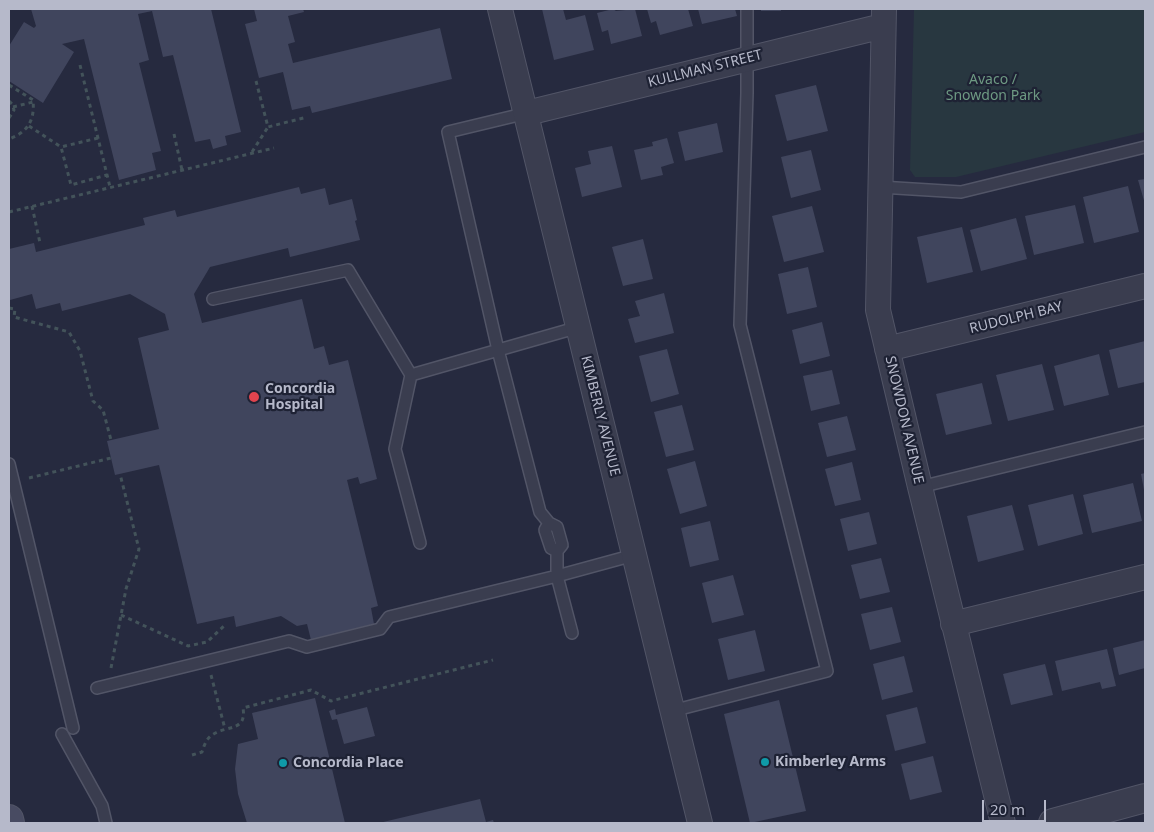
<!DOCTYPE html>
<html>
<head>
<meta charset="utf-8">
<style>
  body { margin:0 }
  #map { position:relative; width:1154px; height:832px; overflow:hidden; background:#262a3f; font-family:"Noto Sans",sans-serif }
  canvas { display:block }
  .frame { position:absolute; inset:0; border:10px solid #b6b9ca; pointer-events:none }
  .scale { position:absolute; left:982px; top:800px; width:64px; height:22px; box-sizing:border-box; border:2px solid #b6b9ca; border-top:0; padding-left:6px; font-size:15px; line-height:18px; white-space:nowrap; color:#b6b9ca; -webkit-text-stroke:4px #1e2234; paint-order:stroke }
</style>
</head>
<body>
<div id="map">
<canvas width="1154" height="832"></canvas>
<div class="frame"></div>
<div class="scale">20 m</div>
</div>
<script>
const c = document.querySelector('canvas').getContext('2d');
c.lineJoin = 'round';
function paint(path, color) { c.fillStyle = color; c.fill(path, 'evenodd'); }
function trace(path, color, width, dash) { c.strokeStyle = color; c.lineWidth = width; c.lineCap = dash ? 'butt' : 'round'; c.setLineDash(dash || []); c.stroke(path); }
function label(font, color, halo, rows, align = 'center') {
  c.font = font + ' "Noto Sans",sans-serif'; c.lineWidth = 4.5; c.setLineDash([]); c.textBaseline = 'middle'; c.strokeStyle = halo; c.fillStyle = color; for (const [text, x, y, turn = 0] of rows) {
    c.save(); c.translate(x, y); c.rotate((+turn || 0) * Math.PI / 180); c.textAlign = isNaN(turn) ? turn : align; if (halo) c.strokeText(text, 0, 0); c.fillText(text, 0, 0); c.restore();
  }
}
const green = new Path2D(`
  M914,9h231v123l-189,45h-41l-5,-7z`);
const building = new Path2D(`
  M31,9h180l30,123 -16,4 2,9 -14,4 -3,-10 -15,3 -22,-87 -10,2 -11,-46 -14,3 11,46 -10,3 22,88 -9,2 4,17 -37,10 -35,-141 -22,5 12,8 -31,51 -34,-22v-35l15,-24 10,6 2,-2z
  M254,9h49l1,3 -16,4 7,26 -7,2 5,19 147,-35 12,51 -140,34 -2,-7 -18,4 -9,-38 -24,6 -14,-54 12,-3z
  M542,9h21l3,11 19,-5 9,35 -40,10z
  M613,9l3,2 19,-2 7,27 -31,8 -3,-14 -6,2 -5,-19z
  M647,9h41l5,17 -33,9 -4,-14 -5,2z
  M698,9h37l2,7 -35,8z
  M761,9h20v2h-20z
  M816,85l12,46 -41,10 -12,-46z
  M717,123l6,29 -38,9 -7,-29z
  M667,138l7,25 -13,4 2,8 -22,5 -7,-30 19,-4 -1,-4z
  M612,146l10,41 -40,10 -7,-29 16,-4 -3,-13z
  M811,150l10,40 -30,8 -10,-41z
  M1145,179v25l-7,-24z
  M1128,186l11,46 -45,11 -11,-46z
  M299,187l2,7 24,-6 4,17 23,-6 5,21 -2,1 5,19 -70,17 -2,-9 -78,19 -16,27 8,29 100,-24 12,50 10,-3 5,19 19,-5 29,119 -17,5 -2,-7 -11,3 31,126 -7,2 3,16 -63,16 -4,-16 -10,2 -16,-10 -45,11 -2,-11 -37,8 -38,-159 -44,10 -8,-34 52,-12 -21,-91 31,-8 -4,-16 -35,-20 -68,17 -2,-8 -24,6 -4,-15 -22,6 -1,-5v-46l25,-6 2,9 109,-27 -2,-7 32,-8 2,7z
  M1075,205l9,38 -50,12 -9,-39z
  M812,206l12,46 -40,10 -12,-46z
  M1016,218l11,41 -46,12 -11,-41z
  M962,227l11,45 -46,11 -10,-46z
  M643,239l10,40 -30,7 -11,-39z
  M808,267l9,40 -30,7 -9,-40z
  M664,293l10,40 -39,10 -7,-24 12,-3 -5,-15z
  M822,322l8,34 -30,8 -8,-34z
  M1145,341v41l-27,6 -9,-38z
  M667,349l12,45 -28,8 -12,-46z
  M1099,354l10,41 -45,11 -10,-40z
  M1042,364l12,46 -46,11 -12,-46z
  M832,370l8,34 -29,7 -8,-35z
  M982,383l10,41 -46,11 -10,-41z
  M682,405l12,45 -28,7 -12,-45z
  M847,416l9,34 -29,7 -9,-34z
  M695,461l12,45 -27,8 -13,-45z
  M852,462l9,38 -26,6 -10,-37z
  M1145,473v17h-1l-3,-16z
  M1133,483l9,38 -50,12 -9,-38z
  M1073,494l10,40 -45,12 -10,-41z
  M1012,505l12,45 -46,12 -11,-46z
  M869,512l8,32 -29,7 -8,-32z
  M710,521l9,39 -29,7 -9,-39z
  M881,558l9,34 -30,7 -9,-34z
  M733,575l11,40 -32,8 -10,-40z
  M892,607l9,35 -31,8 -9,-36z
  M755,630l10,41 -37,9 -10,-41z
  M1145,640v28l-26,7 -6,-27z
  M1107,649l9,37 -14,3 -2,-7 -38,9 -7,-30z
  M904,656l9,36 -31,8 -9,-36z
  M1045,664l8,31 -42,10 -8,-31z
  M315,698l30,125h-98l-9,-29 -3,-25 3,-25 20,-5 -6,-26z
  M779,700l27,111 -56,12 -26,-109z
  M367,707l8,29 -31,8 -7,-25 -5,1 -3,-9 6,-2 1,6z
  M917,707l9,36 -31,8 -9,-36z
  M933,756l9,36 -32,8 -9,-36z
  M480,799l6,23 7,-2 1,3h-115z`);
const path = new Path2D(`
  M80,65l30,122
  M256,81l12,46 39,-10
  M9,85l24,15c2,20 -5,32 -24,39
  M9,101l3,3 2,6 -5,8
  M13,107l20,-5
  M29,126l32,21
  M174,134l8,36
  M98,138l-37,9 10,38 36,-10
  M252,152l16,-25
  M32,206l8,37
  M9,212l265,-64
  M9,308l6,1 -1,8 55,15 11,19 13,50 10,9 8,30
  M29,478l82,-20
  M121,615l67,31 19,-4 18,-17
  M111,668l15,-79 13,-40 -19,-75
  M211,675l14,54
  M192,755l10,-3c2,-6 4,-13 10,-17 14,-10 35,-3 31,-27l68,-18 20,11 162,-41`);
const service = new Path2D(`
  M527,113l-79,19 50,218 42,162 9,11 8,4 5,18 -5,6v25l15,57
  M880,187l81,5 184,-45
  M213,299l135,-29 63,105 168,-48
  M411,375l-16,74 25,94
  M9,464l64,264
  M920,487l225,-55
  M549,523l-4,7 6,18 6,3
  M97,688l192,-47 18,6 73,-18 9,-12 168,-41 77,-21
  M672,711l155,-40 -87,-346 7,-232v-84
  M62,734l40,72 4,17`);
const minor = new Path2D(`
  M500,9l200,814
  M884,9l-6,301 42,177 83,336
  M527,113l356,-87
  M887,349l258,-63
  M953,624l192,-47`);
const tertiary = new Path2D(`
  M1053,823l92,-25`);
const secondary = new Path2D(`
  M9,819l1,4`);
const markers = [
  [254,397,6,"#e0444e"],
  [765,762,5,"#0f9aa8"],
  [283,763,5,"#0f9aa8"]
];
const streetNames = [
  ["KULLMAN STREET",705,69,-14],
  ["RUDOLPH BAY",1016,318,-14],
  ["KIMBERLY AVENUE",600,416,76],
  ["SNOWDON AVENUE",904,420,77]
];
const parkNames = [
  ["Avaco /",993,80],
  ["Snowdon Park",993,96]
];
const poiNames = [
  ["Concordia",265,389],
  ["Hospital",265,405],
  ["Kimberley Arms",775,762],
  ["Concordia Place",293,763]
];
paint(green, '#283740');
paint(building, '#40455d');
trace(service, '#525567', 14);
trace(minor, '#525567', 26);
trace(tertiary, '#525567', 30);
trace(secondary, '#525567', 30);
trace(path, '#43535a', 3, [4, 4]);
trace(service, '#3a3d4f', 11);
trace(minor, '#3a3d4f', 24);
trace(tertiary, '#3a3d4f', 28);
trace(secondary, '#484b62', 28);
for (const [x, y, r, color] of markers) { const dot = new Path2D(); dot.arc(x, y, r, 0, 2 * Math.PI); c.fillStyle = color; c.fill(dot); trace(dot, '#1e2234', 2); }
label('14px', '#b6b9ca', '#1e2234', streetNames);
label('14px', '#6e9a83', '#1e2234', parkNames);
label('bold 14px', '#b6b9ca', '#1e2234', poiNames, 'left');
</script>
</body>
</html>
